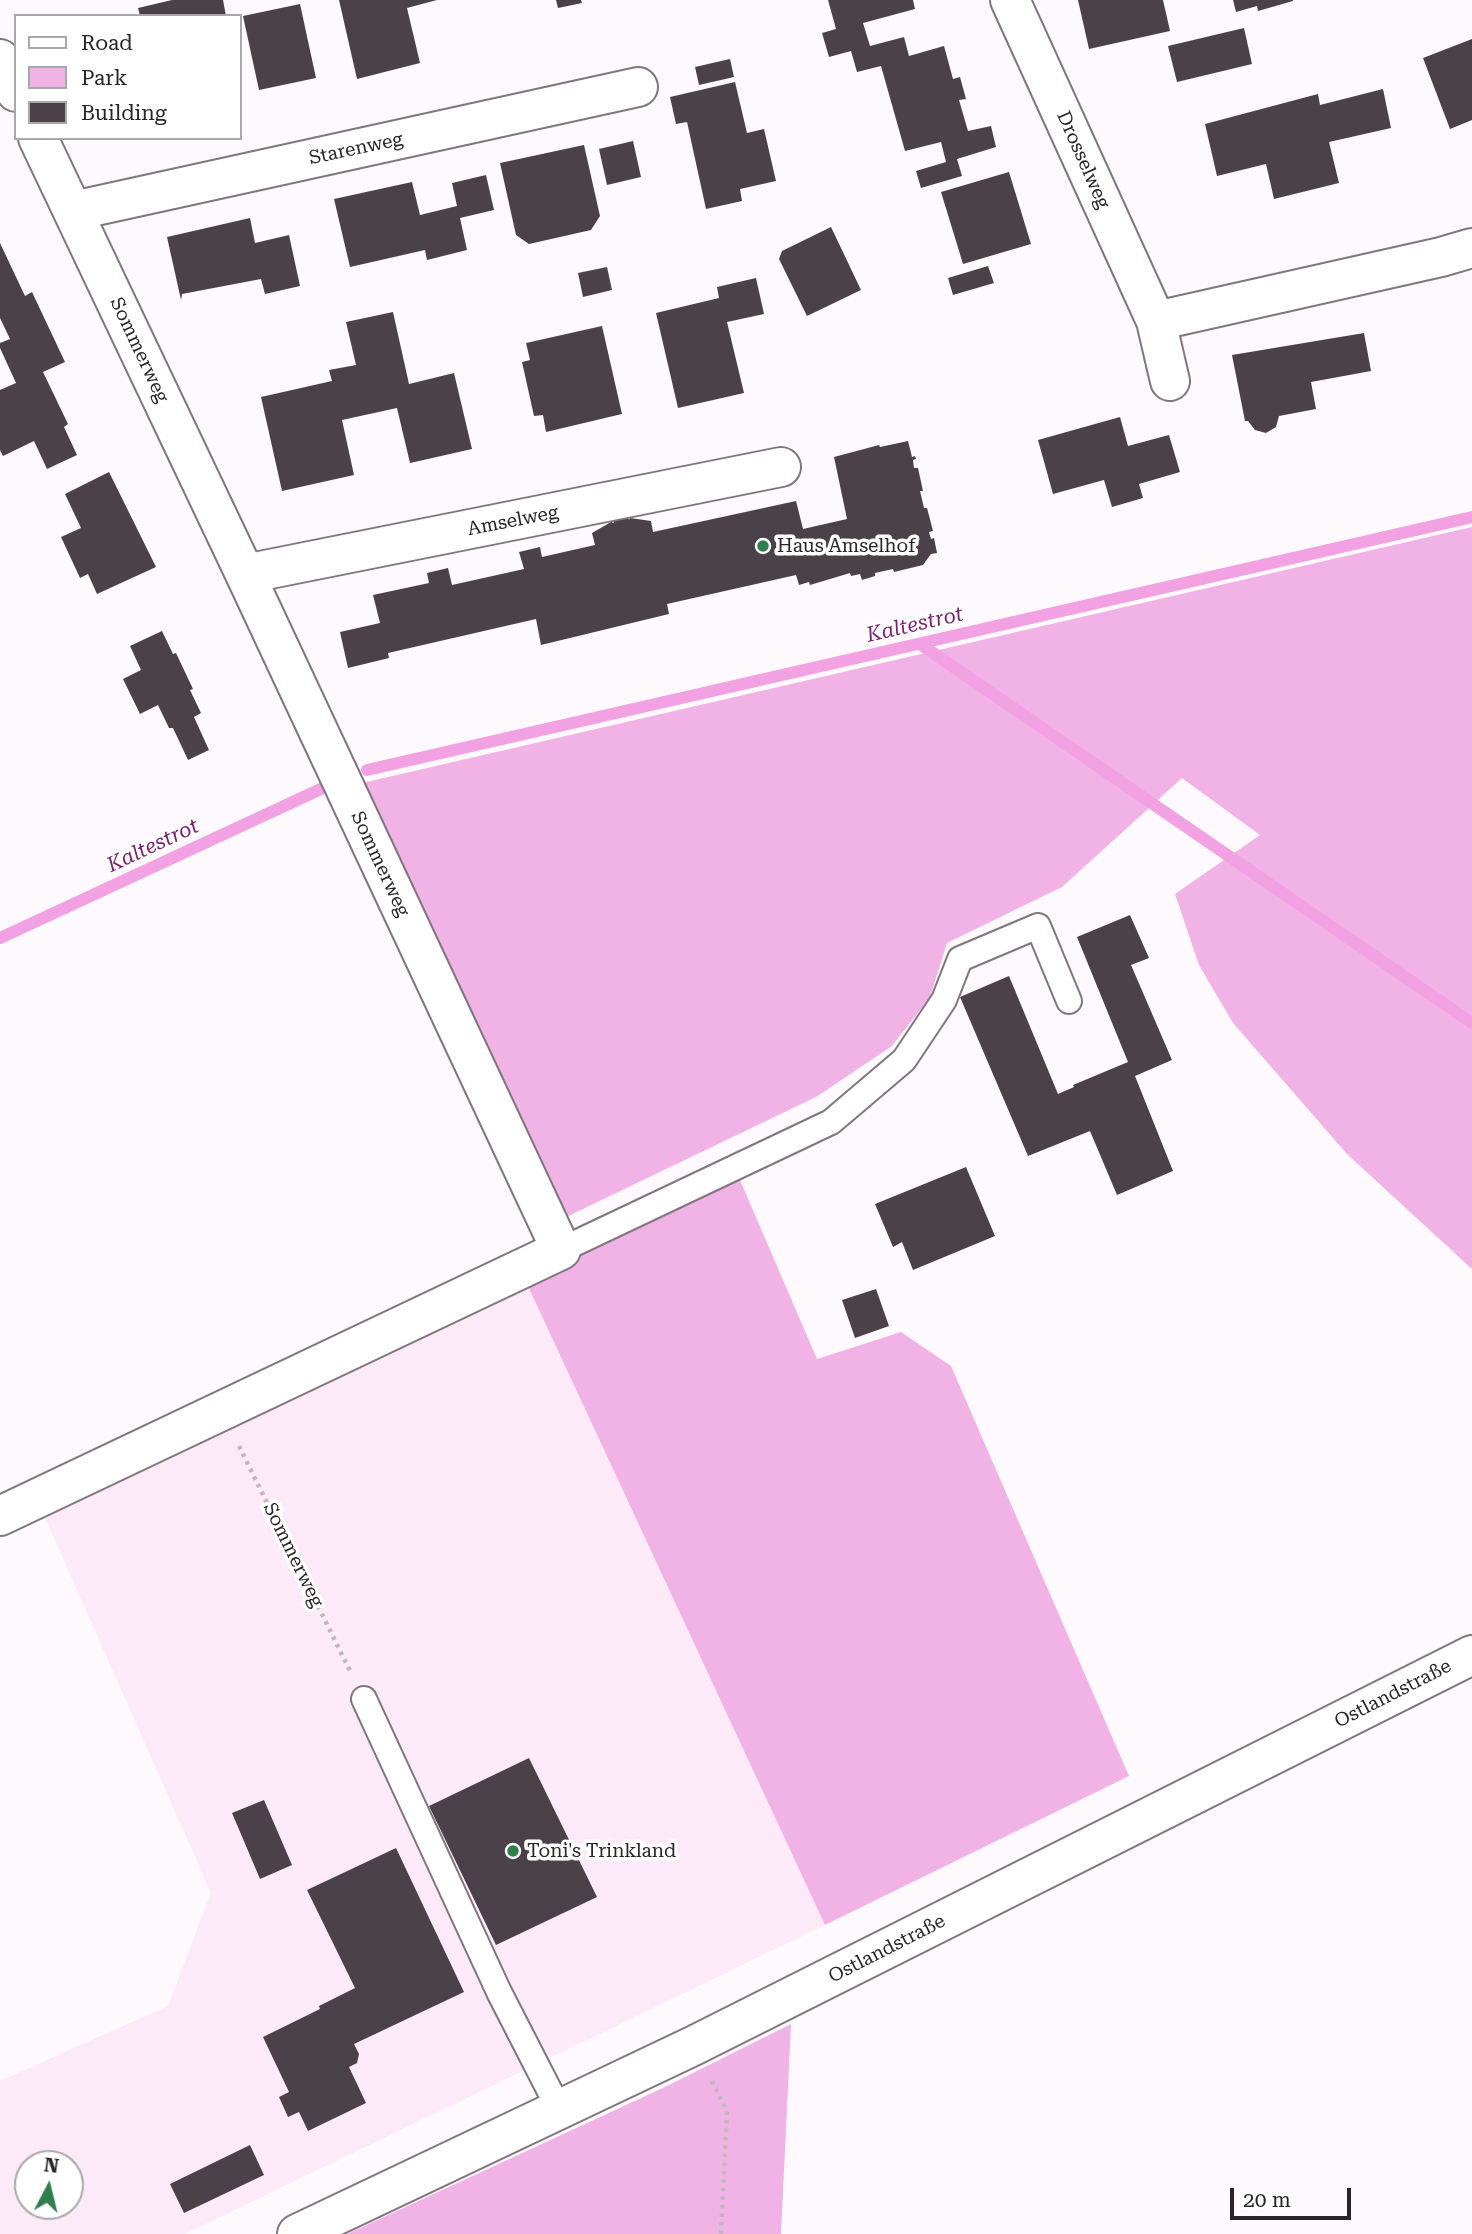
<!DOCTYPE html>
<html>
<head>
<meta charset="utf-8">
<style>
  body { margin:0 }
  #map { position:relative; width:1472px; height:2234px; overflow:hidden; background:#fef9fd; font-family:"Roboto Serif",serif }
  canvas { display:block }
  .legend { position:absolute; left:14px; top:14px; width:228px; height:126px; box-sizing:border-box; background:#fff; border:2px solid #a9a7a9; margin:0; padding:9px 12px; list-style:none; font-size:21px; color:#282427 }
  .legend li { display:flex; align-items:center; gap:14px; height:35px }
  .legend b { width:35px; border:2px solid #a9a7a9 }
  .north { position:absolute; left:14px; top:2150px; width:70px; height:70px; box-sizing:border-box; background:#fff; border:2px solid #a9a7a9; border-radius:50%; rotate:7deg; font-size:19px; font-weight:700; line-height:28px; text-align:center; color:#282427 }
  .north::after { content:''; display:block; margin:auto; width:24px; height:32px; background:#307e4e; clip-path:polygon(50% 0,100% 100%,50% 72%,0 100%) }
  .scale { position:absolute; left:1230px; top:2188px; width:121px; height:32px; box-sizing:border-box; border:4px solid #282427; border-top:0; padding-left:9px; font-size:21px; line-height:24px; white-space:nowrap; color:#282427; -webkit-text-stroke:5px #fff; paint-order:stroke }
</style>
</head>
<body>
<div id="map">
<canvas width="1472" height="2234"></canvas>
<ul class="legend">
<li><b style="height:9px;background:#fff"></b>Road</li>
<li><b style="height:19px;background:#f1b3e5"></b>Park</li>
<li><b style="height:19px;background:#4b4249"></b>Building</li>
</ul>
<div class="north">N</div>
<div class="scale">20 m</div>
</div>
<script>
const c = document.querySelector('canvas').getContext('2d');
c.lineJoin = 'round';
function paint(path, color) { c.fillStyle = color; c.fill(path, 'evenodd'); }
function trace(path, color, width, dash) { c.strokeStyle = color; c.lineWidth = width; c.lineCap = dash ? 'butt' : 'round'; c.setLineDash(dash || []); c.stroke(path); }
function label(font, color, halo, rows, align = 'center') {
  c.font = font + ' "Roboto Serif",serif'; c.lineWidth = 7; c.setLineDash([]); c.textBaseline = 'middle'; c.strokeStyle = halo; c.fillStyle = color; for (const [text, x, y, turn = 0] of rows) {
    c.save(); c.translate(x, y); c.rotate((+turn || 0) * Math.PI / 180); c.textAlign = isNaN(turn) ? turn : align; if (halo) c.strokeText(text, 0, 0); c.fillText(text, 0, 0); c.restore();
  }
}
const built = new Path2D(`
  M526,1282l299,643 -640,309h-185v-153l168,-75 43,-113 -171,-387zM28,2164h42v42h-42z`);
const green = new Path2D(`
  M1472,527v742l-125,-115 -114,-131 -34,-58 -24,-71 85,-59 -78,-57 -120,109 -115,56 -17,54 -38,49 -76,51 -254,122 -200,-436z
  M740,1180l77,179 84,-27 50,34 178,410 -304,149 -299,-643z
  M791,2024l-10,210h-434l318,-147z`);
const stream = new Path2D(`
  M920,644l552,379
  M367,770l1105,-253
  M0,938l323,-150`);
const building = new Path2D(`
  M172,0h51l3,16h-86l-2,-8z
  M339,0h98l-30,8 13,55 -63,16z
  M556,0h25l1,3 -24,5z
  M828,0h85l2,9 -52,14 7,23 34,-9 5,19 35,-10 9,33 7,-2 6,22 -7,1 9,31 23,-5 5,21 -39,12 5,17 -41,12 -5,-17 30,-9 -5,-20 -36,9 -24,-85 -24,6 -6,-21 -22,6 -7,-24 14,-4z
  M1078,0h85l7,31 -81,18z
  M1233,0h60v1l-35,10 -1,-5 -21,6z
  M300,4l16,74 -57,12 -16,-74z
  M1244,28l8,36 -75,18 -9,-36z
  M1472,39v81l-22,9 -27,-71z
  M730,59l4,18 -35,8 -4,-18z
  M735,82l12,51 17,-4 12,52 -36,8 2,12 -36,8 -19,-87 -11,2 -6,-27z
  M1383,89l8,39 -62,14 10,41 -65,16 -8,-35 -49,12 -12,-52 113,-30 2,11z
  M633,141l8,36 -34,8 -8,-36z
  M584,145l16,71 -9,14 -62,14 -13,-9 -16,-72z
  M1009,172l22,72 -68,20 -22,-72z
  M486,175l8,35 -34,8 7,32 -40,10 -2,-10 -75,17 -16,-68 78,-17 8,33 37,-9 -5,-23z
  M250,218l5,25 34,-8 11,51 -35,8 -4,-15 -79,15 -1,6 -14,-63z
  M831,227l30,63 -54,26 -28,-57 3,-8z
  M0,243l25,53 7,-4 33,70 -22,10 25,52 -4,3 13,28 -30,14 -13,-28 -31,15 -3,-6v-60l16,-7 -16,-35v-5l10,-4 -10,-21z
  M988,266l6,17 -41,12 -5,-17z
  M607,267l5,23 -29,7 -5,-24z
  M756,278l8,36 -37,8 17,71 -66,15 -22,-95 63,-15 -2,-11z
  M393,312l16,72 45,-11 18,76 -62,14 -13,-55 -55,12 12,55 -72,16 -21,-94 71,-16 -3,-11 27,-5 -10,-43z
  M602,326l20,88 -76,18 -3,-17 -9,1 -12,-54 8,-2 -4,-17z
  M1364,333l7,38 -60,11 5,27 -37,7 -3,11 -10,6 -11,-3 -7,-9h-3l-13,-66z
  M1120,417l8,29 41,-11 11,37 -41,12 4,14 -31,9 -8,-27 -51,14 -15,-54z
  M908,441l4,16 3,-1 1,3 -3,1 1,8h4l5,23h-3l4,17h3l6,23 -4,1 2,7 3,-1 3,15 -6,1 -8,11 -29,7 -1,-3 -18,4v3l-13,4 -2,-6 -9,2 -1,-3 -40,12 -1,-3 -10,3 -3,-10 -129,29 2,10 -128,31 -5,-26 -148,34 1,5 -41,10 -8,-36 40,-9 -7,-28 56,-12 -2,-10 21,-5 4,17 72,-16 -5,-17 21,-5 2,10 53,-12 -3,-12 19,-11 3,1 -3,-11 14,-3 4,11 1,-2 21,3 2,11 143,-31 7,28 44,-10 -13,-62 45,-12 1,2z
  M109,472l47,95 -59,27 -9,-20 -8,4 -19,-41 20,-9 -16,-34z
  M162,631l11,23 3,-1 17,36 -3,1 11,23 -7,4 15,33 -21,10 -15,-32h-4l-11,-23 -18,9 -17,-35 18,-9 -11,-24z
  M1130,915l19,43 -18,7 41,95 -37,16 38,95 -56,24 -27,-64 -62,25 -68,-159 49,-21 49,118 16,-7 -1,-2 55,-23 -51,-125z
  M966,1167l29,69 -82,34 -11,-28 -9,5 -18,-43z
  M876,1289l13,37 -34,12 -13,-38z
  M529,1758l68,139 -101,48 -67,-139z
  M264,1800l28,65 -32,14 -28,-66z
  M396,1848l68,144 -110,52 5,10 -2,9 -8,4 17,36 -58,28 -9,-19 -11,5 -9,-20 10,-5 -26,-55 57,-28 -1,-3 36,-18 -48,-98z
  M250,2145l14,30 -80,38 -14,-29z`);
const path = new Path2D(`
  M239,1446l111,225
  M712,2081l15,30 -6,123`);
const service = new Path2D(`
  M561,1250l270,-128 73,-62 40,-60 16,-41 78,-33 31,75
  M364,1699l135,293 61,119`);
const minor = new Path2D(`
  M1010,0l146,321 285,-64 31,-9
  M0,59l16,33
  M73,211l565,-124
  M1156,321l14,60
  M245,574l536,-107
  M0,1516l561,-266 -316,-676 -207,-436`);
const secondary = new Path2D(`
  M297,2234l396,-188 779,-391`);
const markers = [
  [763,546,7,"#307e4e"],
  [513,1851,7,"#307e4e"]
];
const streetNames = [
  ["Starenweg",356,149,-12],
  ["Drosselweg",1083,160,66],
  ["Sommerweg",139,350,65],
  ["Amselweg",513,521,-11],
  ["Sommerweg",380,864,65],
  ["Sommerweg",293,1555,64],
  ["Ostlandstraße",1393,1694,-27],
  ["Ostlandstraße",887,1949,-27]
];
const poiNames = [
  ["Haus Amselhof",777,546],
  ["Toni's Trinkland",527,1851]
];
const waterNames = [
  ["Kaltestrot",915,625,-13],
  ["Kaltestrot",153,846,-25]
];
paint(built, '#fceaf8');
paint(green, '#f1b3e5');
trace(stream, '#f2a1e3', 12);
paint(building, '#4b4249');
trace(service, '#80767e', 28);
trace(minor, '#80767e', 42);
trace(secondary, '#80767e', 42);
trace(path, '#beb9bd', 4.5, [3.5, 5]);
trace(service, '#fff', 24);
trace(minor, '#fff', 38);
trace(secondary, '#fff', 38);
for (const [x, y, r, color] of markers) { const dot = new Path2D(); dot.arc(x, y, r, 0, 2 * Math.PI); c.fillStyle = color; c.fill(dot); trace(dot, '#fff', 2.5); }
label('19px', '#282427', '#fff', streetNames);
label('19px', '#282427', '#fff', poiNames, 'left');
label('italic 21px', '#7c1f71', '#fff', waterNames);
</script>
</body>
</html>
